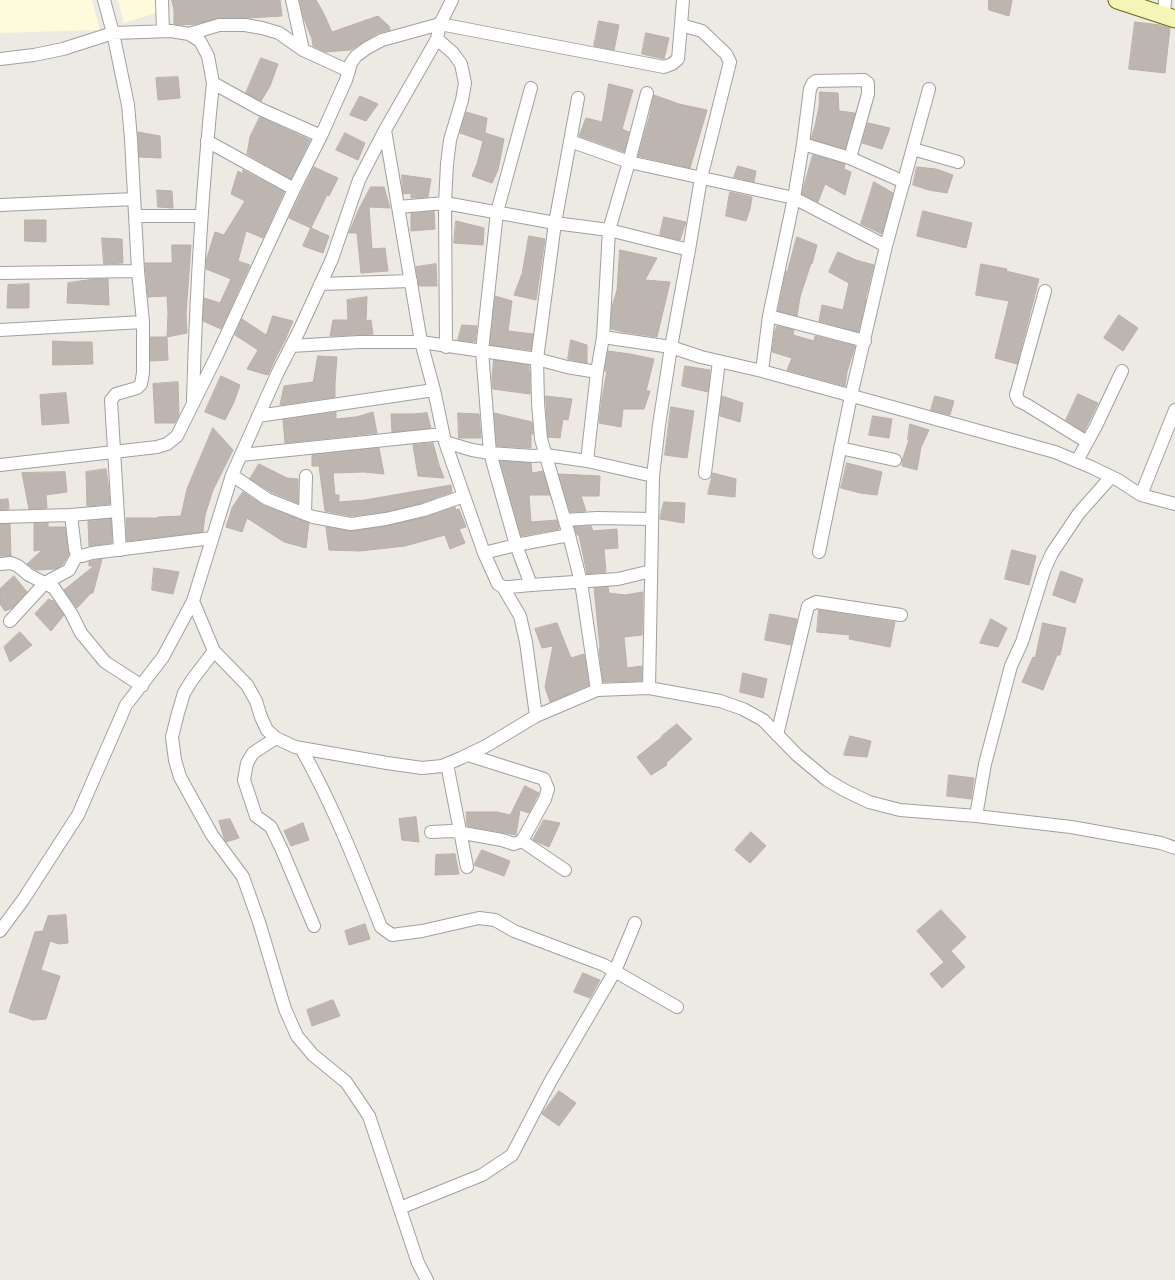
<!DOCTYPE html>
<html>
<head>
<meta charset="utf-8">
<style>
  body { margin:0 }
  canvas { display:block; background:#ede9e3 }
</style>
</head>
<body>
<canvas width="1175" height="1280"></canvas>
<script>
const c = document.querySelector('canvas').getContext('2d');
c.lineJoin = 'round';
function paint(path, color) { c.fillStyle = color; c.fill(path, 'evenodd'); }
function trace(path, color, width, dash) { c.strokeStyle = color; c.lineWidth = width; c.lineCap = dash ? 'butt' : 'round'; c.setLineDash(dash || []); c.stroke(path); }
const education = new Path2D(`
  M0,0h92l8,30 -100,3z
  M118,0h39l2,12 -35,11z`);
const building = new Path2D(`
  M172,0h108l2,16 -33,2h-30l-23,6 -15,1 -7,-1v-14z
  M300,0h16l7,12 9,20 46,-16 11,10 1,4 -12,3 -28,17 -25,2 -12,-6 -1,-7 -9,-23z
  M989,0h23l-3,16 -20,-6z
  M599,21l20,4 -5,25 -20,-4z
  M1135,22l25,3 10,3 -5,45 -36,-4z
  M646,33l23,5 -5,21 -22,-5z
  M261,58l17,6 -8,22 -9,15 -15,-8z
  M178,77l2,21 -22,2 -2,-22z
  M609,84l24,6 -11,39 7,3 -5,20 -45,-16 7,-18 16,4z
  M820,92l18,1 1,18 16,2 -10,36 -34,-10 4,-13 4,-19z
  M654,95l25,9 28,6 -17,58 -52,-12 11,-38z
  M360,96l18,8 -12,17 -16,-6z
  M466,112l21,6 -2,15 19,6 -6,31 -6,13 -20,-7 5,-12 6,-23 -23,-8z
  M260,117l50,23 -19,39 -44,-25 3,-17z
  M868,123l22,5 -8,21 -20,-6z
  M138,132l22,4 1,22 -22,-1z
  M345,133l20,10 -7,17 -22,-10z
  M813,155l32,9 -1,5 7,3 -6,23 -20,-11 -7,18 -16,-8z
  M738,166l18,5 -2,11 -20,-5z
  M314,167l24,11 -9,18 -2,-1 -16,33 -22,-10z
  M917,167l19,2 17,6 -6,18 -18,-3 -16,-5z
  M243,170l41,22 -21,46 -17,-7 -8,30 12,4 -29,64 -18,-8 1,-23 16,5 11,-24 -25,-10v-8l9,-29 9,3 21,-34 -14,-7 7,-23 5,3z
  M402,175l29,4 -3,18 -17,1v-5l-8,1z
  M874,182l19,11 -11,41 -21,-10z
  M371,187h13l6,21 -21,-1 3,42 13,-1 3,23 -27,2 -4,-40h-8l10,-24z
  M157,190l15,1 1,17 -15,-1z
  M730,192l22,5 -2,12 -4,12 -20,-5z
  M434,211l1,18 -24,2v-18z
  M923,211l49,12 -6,25 -49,-12z
  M664,217l22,5 -6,18 -20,-5z
  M25,220h21v22l-21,-1z
  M456,221l28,7 -1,17 -29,-2z
  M311,228l18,8 -6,17 -20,-7z
  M529,236l16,3 -9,61 -22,-5 8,-21z
  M797,237l20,8 -5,19 -1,-1 -11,34 -3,19 -19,-5 8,-40 1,1z
  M102,238l20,1 1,24 -19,1z
  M172,245h19l-5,69 1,19 -20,4 1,-23 -1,-18 -19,1 -3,-34h27z
  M620,250l37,8 -12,22 25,2 -13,55 -33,-5 -13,-3 1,-22 5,-17z
  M838,252l18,8 18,5 -9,35h1l-8,32 -39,-11 3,-16 21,5 6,-27 -20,-11z
  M436,264l1,22h-18l-3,-19z
  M981,264l26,5 -1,2 33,8 -22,85 -22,-6 14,-57 -33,-6z
  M95,279h13l1,26 -42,-2 1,-20z
  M29,284v24h-22l1,-23z
  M495,296l17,5 -4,30 25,3 -2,16 -41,-5z
  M367,297l-1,24 5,-1 2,14 -43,2 3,-16h15l-1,-20z
  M1119,315l19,13 -15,23 -19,-13z
  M273,316l20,5 -8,19 -9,17 -8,18 -21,-6 11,-19 -23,-15 7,-16 24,16z
  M462,325l15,1 -2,16 -17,-2z
  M777,326l17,4 -1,5 21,6 1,-5 40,10 -8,26 -2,14 -58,-16 5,-12 -20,-6 3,-21z
  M150,337h17l1,23 -18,1z
  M571,340l16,5v18l-19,-4z
  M53,341l19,1h20l1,22 -40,1z
  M608,351l22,3 24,5 -8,32h4l-6,18h-21l-2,18 -22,-4 3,-25 5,-27h-2z
  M318,356l19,1 -2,26v14l-55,8 4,-19 29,-4z
  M494,360l35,5v6l1,1v22l-37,-5 -1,-10z
  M685,366l25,4 -2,22 -26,-6z
  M221,376l19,9 -6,17 -9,18 -20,-8z
  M178,382l1,33 -4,8h-20l-2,-39z
  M66,393l3,30 -27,2 -2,-30z
  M1078,394l20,9 -14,29 -18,-12z
  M546,396l26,3 -4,21 -5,-1 -3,19 -12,-1 -2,-34z
  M722,396l21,7 -3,19 -20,-6z
  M935,396l19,5 -4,14 -19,-5z
  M671,407l23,4 -7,47 -22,-3z
  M336,412v7l20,-2 17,-5 4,21 -92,10 -2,-23z
  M427,413l4,15 -39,4 -1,-18h22z
  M458,413l21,1 2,24h-22z
  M494,413l38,9 1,12h-2v14l-34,-2z
  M873,416l19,3 -3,19 -20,-3z
  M910,424l19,6 -8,17 -4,23 -15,-4v-5l7,-21h-1z
  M213,428l20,22 -20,40 -8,25 -2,17 -76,9 -1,-23h32v-1l23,-1 6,-27z
  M433,443l6,22 5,13 -26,-2 -5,-31z
  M379,448l5,26 -20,-2 -31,1 2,22h4v7l26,-2 86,-15 1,7 -30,11 -37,9 -34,4 -26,-5 -6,-45h-7v-11z
  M500,461l31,2 1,10 11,-2 7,24h-21l2,27 26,-2 2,9 -38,7z
  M847,463l35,9 -5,23 -17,-2 -19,-5z
  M259,464l28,14 11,1v24l-27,-11 -21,-13z
  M106,469l2,14 2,21 -23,2 -1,-34z
  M65,472l2,20 -21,3 1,13 -18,1 -7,-36z
  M713,473l23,6 -1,18 -27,-3z
  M559,474l41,2 -1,20h-18l5,15 -16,1z
  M243,492l21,14 45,17 -3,25 -22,-6 -37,-24 -5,14 -16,-5 6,-19z
  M8,499l1,10 -9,1v-10z
  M664,502l21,1 -1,20 -24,-4z
  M455,507l1,3 3,-1 7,18 -7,2 6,14 -15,6 -5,-14 -40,11 -45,5 -31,-1 -3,-23 26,4 35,-5 39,-9z
  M111,519l1,24 -23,3 -1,-25z
  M48,523v4h17l4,27 -6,10 -7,5 -20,1 -9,-6 15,-14 -8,1v-27z
  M0,524h10l1,32h-11z
  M591,526l2,5 24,-2 1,19 -14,1 2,23 -19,2 -8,-39h-2l-3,-8z
  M1012,550l24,6 -7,29 -24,-6z
  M102,559l-9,34h-2l-14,15 -13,-18 30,-24h-5v-4z
  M154,568l25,4 -6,22 -21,-4z
  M1061,571l22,8 -8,24 -22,-8z
  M14,576l13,16 -15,16 -7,3 -5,-7v-15z
  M608,587l1,6 16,2 18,-3 -1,43 -18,2 3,31 15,-2v15l-39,1 -4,-33 1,-1 -6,-60z
  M49,599l3,2 1,-1 11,15 -13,16 -16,-17z
  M819,610l76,12 -5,25 -41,-8 1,-4 -33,-3z
  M770,614l27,5 -6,26 -26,-5z
  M991,619l16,9 -9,19 -18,-4z
  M557,623l14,35 13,-4 5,31 -39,17 -5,-15 8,-41 -11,2 -7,-19z
  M1043,623l23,5 -6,27h-3l-14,35 -21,-8 11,-25 2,1z
  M20,632l12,13 -22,17 -6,-15z
  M743,673l24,6 -4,19 -23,-6z
  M677,724l15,15 -26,24 1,2 -16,10 -14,-18 25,-20v-1z
  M850,736l21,5 -4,16 -23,-2z
  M949,775l25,3 -3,21 -24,-3z
  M525,786l14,7 -10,20 -9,-3 -4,25 -49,-9 -1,-14h31l13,3z
  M416,817l3,25 -17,-2 -3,-21z
  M230,819l9,19 -13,4 -2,-4 -5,-17z
  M544,820l16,3 -11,24 -16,-7z
  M303,823l6,17 -18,6 -7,-15z
  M751,832l15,14 -16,17 -15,-13z
  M482,850l28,11 -6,15 -30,-11z
  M455,854l4,20 -24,1 1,-20z
  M941,910l25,27 -15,14 14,16 -23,21 -12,-14 14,-12 -27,-31z
  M66,915l2,28 -9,1 -9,-3 -9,29 19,6 -14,43 -13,1 -24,-8 26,-80 8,-1 5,-15z
  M365,924l5,15 -21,6 -4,-14z
  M583,973l17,7 -10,18 -16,-6z
  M333,1000l7,16 -28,10 -5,-16z
  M559,1091l17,12 -17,23 -17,-12z`);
const street = new Path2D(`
  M104,0l9,33 15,72 3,34 7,132 5,51v51l-2,11 -4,4 -21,6 -5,6 9,150
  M162,0l1,31
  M292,0l11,50 46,21
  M1164,15l1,-15
  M189,34l30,-9h26l17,3 17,5 24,17
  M437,39l16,14 8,11 4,19 -3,17 -12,40 -3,24 -2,39 1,144
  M0,59l34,-4 29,-6 50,-16 58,-2 18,3 11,7 8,15 5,27
  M578,98l-23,125 -18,136 1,44 3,36 28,96 12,47 16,108
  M385,130l36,212 13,48 11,52 39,111 14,31 5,3h6l22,-2 87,-6 33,-8
  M207,141l87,48
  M570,141l59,21 165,36 92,48
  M803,144l47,14
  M913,149l45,13
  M0,205l134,-6
  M398,207l47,-4 110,20 54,7 80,20
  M135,216h66
  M0,273l138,-2
  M320,284l91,-3
  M1045,291l-29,104 3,6 8,4 60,37
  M769,316l96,25
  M0,330l143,-8
  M603,337l68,10 30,10 61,14 293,81 36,15 27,13 23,15 34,9
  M291,346l68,-4h62l116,17 30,8 30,5
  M762,371l7,-55 25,-118 9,-54 7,-55 3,-6 3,-2 48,-1 4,3v11l-18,64 54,24
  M193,400c3,-106 9,-211 20,-317l47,26 61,27
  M258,416l176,-26
  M445,442l27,8 18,3 43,3 13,-1 41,6 66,15
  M840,448l55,12
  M241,455l202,-21
  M587,461l10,-89 6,-35 6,-107 20,-68 18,-69
  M1077,461l19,-35 26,-55
  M0,465l157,-18 10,-3 10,-8 41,-83 76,-164 27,-53 25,-56 5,-17 5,-7 11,-8 15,-8 58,-16 224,43 8,-3 6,-5 3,-34
  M705,473l14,-112
  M232,475l35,24 46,18 38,7 35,-5 38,-9 40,-14
  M1141,495l34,-85
  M305,514l1,-38
  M71,515l4,34 2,6 5,1 10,-3 120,-15
  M0,517l71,-2 46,-4
  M565,520l32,-2 55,1
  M819,552l32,-156 35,-150 43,-157
  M484,553l32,-8 53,-10
  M0,564l11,-1 7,3 11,9 25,13 17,25 10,20 24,29 37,24
  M531,585l-15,-40 -26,-92 -8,-102 15,-139 34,-124
  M503,587l17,29 6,26 10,74
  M193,601l21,50 -22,29 -8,13 -6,20 -6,24 3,23 5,17 32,58 31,42 16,45 26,87 12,27 16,19 33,27 23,34 49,147 9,17
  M10,621l35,-38 24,-13 8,-15
  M214,651l33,34 9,16 5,16 6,13 9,8 19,9 92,16 35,5 20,-2 19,-8 25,-12 50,-30 61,-26 52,-2 71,13 23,8 20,11 34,35 30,25 19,11 23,11 31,8 76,6 95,11 90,16 14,5
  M649,688l4,-212 6,-51 12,-78 18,-97 12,-72 29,-116 -4,-8 -24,-23 -21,-6 2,-25
  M777,735l31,-129 8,-4 85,13
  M276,738l-23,15 -6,10 -3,17 12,36 15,11 11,23 32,76
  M301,748c32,57 56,118 80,179l11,8 30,-4 57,-13 16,2 19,11 90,34 73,42
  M447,764l20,103
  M976,816l9,-52 26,-98 11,-24 22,-71 8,-18 27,-40 32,-36
  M431,832l21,-1 50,9 12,4 8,-3 23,-42 3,-10 -4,-10 -76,-24
  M522,841l43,29
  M0,931l23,-31 55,-85 48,-110 37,-48 30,-56 39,-126 46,-103 21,-41 33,-72 27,-79 26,-50 52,-91 3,-15 12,-24
  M400,1208l82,-33 30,-20 38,-73 65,-111 20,-48`);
const secondary = new Path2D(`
  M1117,0l58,19`);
paint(education, '#fdfbdc');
paint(building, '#bdb5af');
trace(building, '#beafa6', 1);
trace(street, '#a0a0a0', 14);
trace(secondary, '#656c0b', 19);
trace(street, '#fff', 12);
trace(secondary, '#f5f5b8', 17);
</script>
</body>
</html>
